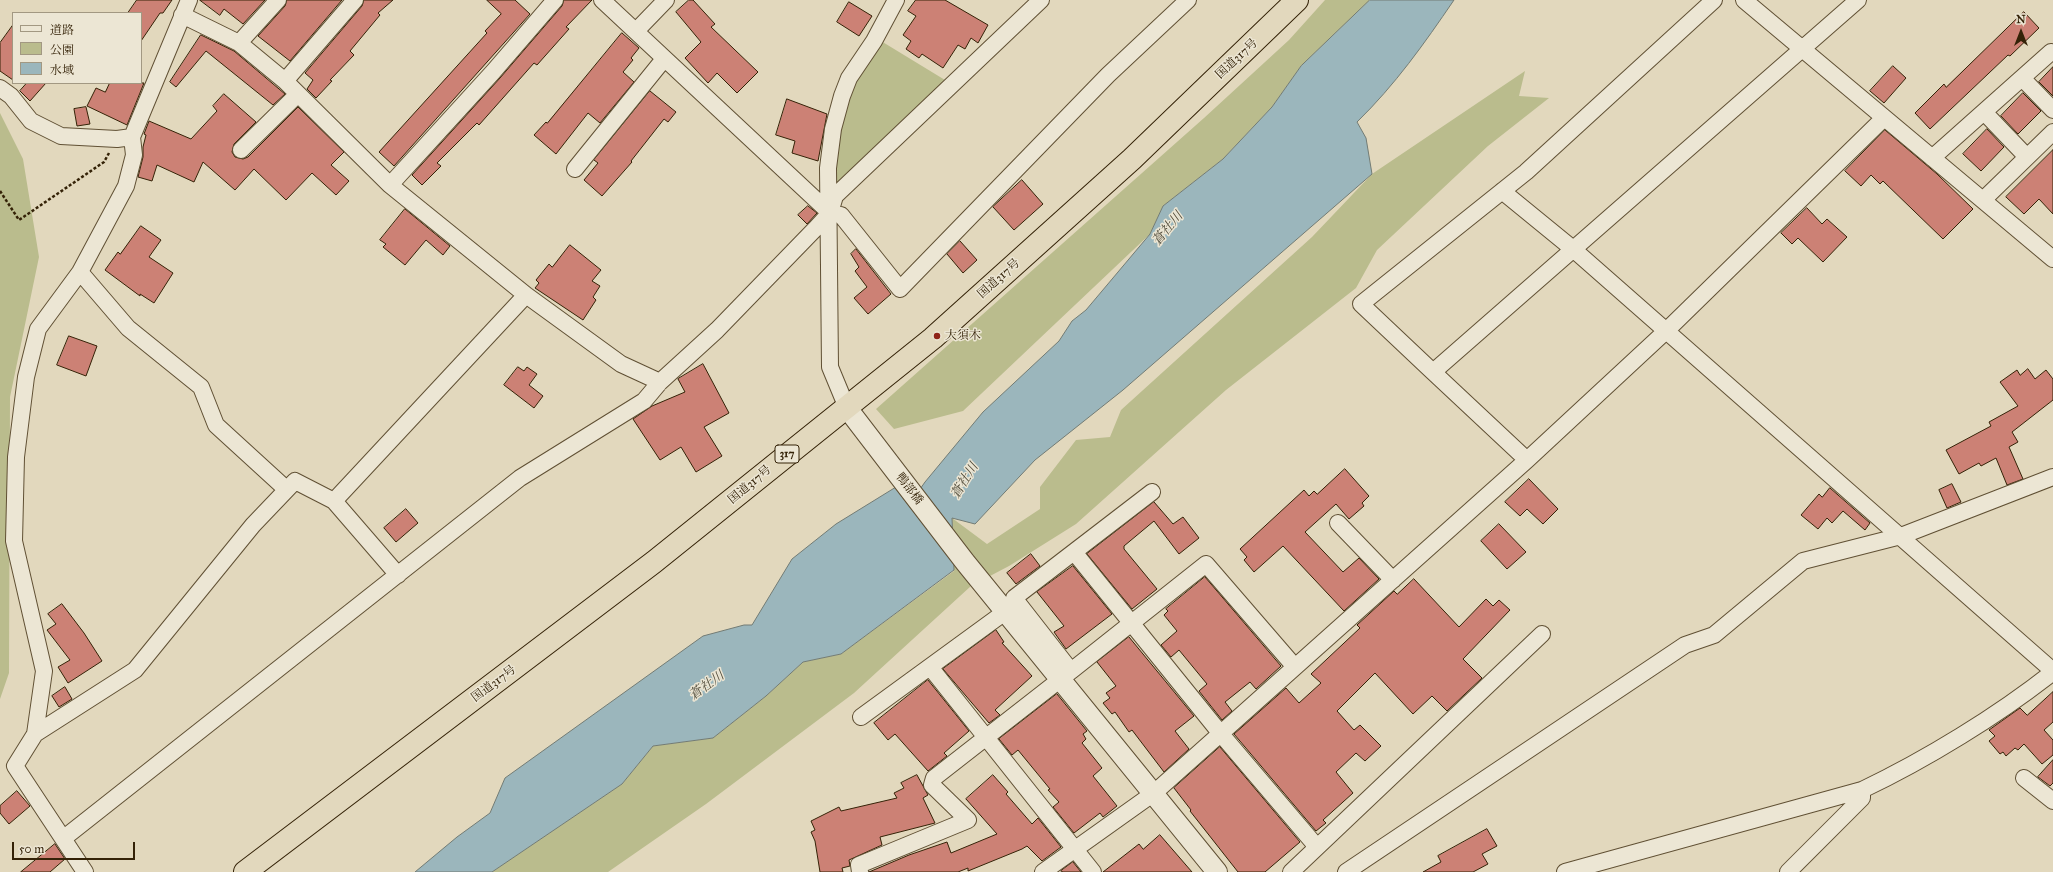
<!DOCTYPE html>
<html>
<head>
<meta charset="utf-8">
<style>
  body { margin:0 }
  #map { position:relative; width:2053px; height:872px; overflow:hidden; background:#e2d8bd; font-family:"IM FELL Great Primer","Noto Serif JP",serif }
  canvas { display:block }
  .legend { position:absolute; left:12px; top:12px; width:130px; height:72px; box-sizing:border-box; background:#ece6d4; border:1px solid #a29882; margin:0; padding:5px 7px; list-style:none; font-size:12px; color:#342207 }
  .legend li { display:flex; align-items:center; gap:8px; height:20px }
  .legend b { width:20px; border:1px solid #a29882 }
  .north { position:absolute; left:2001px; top:12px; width:40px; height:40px; -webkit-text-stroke:3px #ece6d4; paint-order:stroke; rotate:0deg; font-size:11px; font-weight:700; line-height:16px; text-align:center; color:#342207 }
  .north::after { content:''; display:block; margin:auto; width:14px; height:18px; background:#342207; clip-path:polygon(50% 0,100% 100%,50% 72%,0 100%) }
  .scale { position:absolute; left:12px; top:842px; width:123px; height:18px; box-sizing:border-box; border:2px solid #342207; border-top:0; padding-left:5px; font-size:12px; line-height:14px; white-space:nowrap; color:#342207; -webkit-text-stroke:3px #ece6d4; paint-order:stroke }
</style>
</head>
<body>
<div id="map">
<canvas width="2053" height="872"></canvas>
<ul class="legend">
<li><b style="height:5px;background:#ece6d4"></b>道路</li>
<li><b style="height:11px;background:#babc8d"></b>公園</li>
<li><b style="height:11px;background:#9bb6bc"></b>水域</li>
</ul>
<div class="north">N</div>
<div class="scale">50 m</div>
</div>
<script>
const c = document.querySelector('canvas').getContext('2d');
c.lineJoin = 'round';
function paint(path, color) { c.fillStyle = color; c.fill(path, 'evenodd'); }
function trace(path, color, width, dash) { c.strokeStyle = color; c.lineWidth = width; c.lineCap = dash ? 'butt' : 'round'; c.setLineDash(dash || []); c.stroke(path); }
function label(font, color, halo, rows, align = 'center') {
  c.font = font + ' "IM FELL Great Primer","Noto Serif JP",serif'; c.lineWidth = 3; c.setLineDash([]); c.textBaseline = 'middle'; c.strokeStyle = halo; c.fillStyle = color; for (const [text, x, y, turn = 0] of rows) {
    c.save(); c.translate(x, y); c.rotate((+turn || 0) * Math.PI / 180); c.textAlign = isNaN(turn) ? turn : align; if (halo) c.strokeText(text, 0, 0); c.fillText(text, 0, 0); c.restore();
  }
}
const green = new Path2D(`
  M1325,0h45l-69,66 -29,41 -49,52 -60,47 -13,28 -187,177 -69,18 -18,-20 328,-291 85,-78z
  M881,41l64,39 -109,110v-37l16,-74z
  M1525,71l-6,25 30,2 -61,48 -111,104 -21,38 -130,102 -150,134 -67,42 -38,20 -117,107 -148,111 -98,68h-116l130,-88 31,-38 60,-8 53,-42 37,-34 38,-8 113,-83 -2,-53 35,26 53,-35v-22l36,-47 34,-3 11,-27 191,-173 60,-63z
  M0,113l23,46 16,98 -29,140 -1,276 -9,26z`);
const water = new Path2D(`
  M1370,0h84c-30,44 -59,85 -97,122l9,16 6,36 -249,216 -88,70 -60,64 -23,-6 2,52 -113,84 -38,8 -37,34 -53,42 -60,8 -31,38 -130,88h-77l42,-35 33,-24 15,-35 198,-142 41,-11h8l40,-66 44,-35 60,-37 15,15 14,-20 58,-70 76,-71 13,-20 14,-11 64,-76 13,-28 60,-47 49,-52 29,-41z`);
const building = new Path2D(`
  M137,0h35l-9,13h-3l-19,28v-28h-13z
  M200,0h65l-22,24 -19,-15 -4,6z
  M287,0h55l-52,61 -32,-25 27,-30z
  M364,0h29l-15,13 2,2 -30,36 4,4 -24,25 2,1 -16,17 -9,-9 6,-9 -8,-7 57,-67z
  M487,0h28l15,14 -136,152 -15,-14 108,-119 -2,-2 16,-17z
  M564,0h28l-26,27 3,2 -32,36 -3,-2 -55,62 -2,-2 -40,40 4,3 -19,19 -10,-10 88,-97 62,-72z
  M689,0h4l22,24 -4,3 47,45 -21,21 -20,-20 -9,10 -23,-25 16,-16 -25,-30z
  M916,0h29l43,25 -10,18 -7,-5 -6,11 -7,-4 -15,23 -21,-14 -3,4 -13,-9 5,-8 -8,-6 13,-19 -8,-5z
  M849,2l23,14 -13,20 -22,-14z
  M2024,12l15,16 -29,28 -2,-1 -78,74 -15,-16 29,-29 2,3z
  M13,25v55l-13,-9v-28z
  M622,33l17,15 -8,10 2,2 -10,12 11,10 -34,41 -12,-10 -32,41 -22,-19 12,-13 1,1z
  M201,35l33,16 51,43 -12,11 -67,-54 -30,36 -6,-5z
  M1893,66l13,12 -22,25 -14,-12z
  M2053,67v29l-14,-14z
  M27,83h19l-16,18 -10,-10z
  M110,83h34l-17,42 -40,-19 9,-18 9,4z
  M650,91l26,21 -8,10 -4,-3 -33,42 1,1 -30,34 -18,-16 14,-17 -4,-3z
  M2023,93l18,18 -23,23 -17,-18z
  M224,94l32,28 -22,22 -2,8 3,5 8,2 5,-2 50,-50 46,45 -13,13 18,16 -13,14 -24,-22 -26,27 -32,-31 -19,21 -32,-28 -9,20 -37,-17 -5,16 -14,-4 5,-20v-10l3,-12 -2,-1 5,-13 42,18 26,-28 -4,-5z
  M787,99l40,15 -9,47 -26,-8 3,-12 -19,-6z
  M86,107l4,17 -13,2 -3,-17z
  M1987,129l17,18 -23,24 -18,-17z
  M1885,130l52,44 36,35 -30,30 -60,-58 -3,3 -9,-9 -10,11 -16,-15z
  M2053,150v64l-14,-15 -15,15 -18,-17z
  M1022,180l21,24 -29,26 -21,-23z
  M808,206l9,7 -10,11 -9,-9z
  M1807,208l15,16 5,-5 20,18 -24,25 -25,-24 -6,6 -11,-11z
  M405,209l45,37 -7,9 -17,-15 -21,25 -22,-18 3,-3 -6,-4z
  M141,226l20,14 -12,17 24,16 -19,30 -14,-9v2l-35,-26 13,-18 2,2z
  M960,241l17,19 -14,13 -16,-19z
  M570,245l31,25 -9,11 8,5 -7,11 3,3 -13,20 -48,-32 4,-5 -3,-3 13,-16 3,3z
  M856,249l35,45 -23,20 -14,-16 13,-11 -12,-16 4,-4 -8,-13z
  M69,336l28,10 -11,30 -29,-11z
  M703,364l26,49 -25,14 18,29 -26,16 -15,-25 -21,13 -27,-41 19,-13 33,-14 -7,-13z
  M518,367l6,4 3,-4 10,7 -8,11 14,11 -9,12 -30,-23z
  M2028,369l7,10 11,-9 7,9v21l-41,32 6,10 -9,5 14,32 -16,6 -11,-27 -15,8 -2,-3 -20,11 -13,-24 45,-24 -2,-4 29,-16 -18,-24 17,-12 3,5z
  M1345,469l24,27 -7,7 2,3 -15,13 -13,-15 -31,28 38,40 16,-14 20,21 -35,32 -61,-65 -29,26 -10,-12 3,-3 -7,-8 64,-59 5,6 5,-5 3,3z
  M1529,479l29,30 -15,15 -16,-15 -7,7 -15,-14z
  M1952,484l9,18 -14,6 -8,-18z
  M1830,488l40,35 -5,7 -22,-19 -11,12 -5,-5 -9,11 -17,-14 18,-21 3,3z
  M1154,502l19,22 10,-7 16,21 -20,16 -25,-33 -30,25v3l33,40 -25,20 -45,-55z
  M406,509l12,14 -22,19 -12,-14z
  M1499,524l27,28 -19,17 -26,-28z
  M1031,554l9,12 -24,18 -9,-11z
  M1073,566l39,48 -46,35 -12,-17 10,-6 -27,-34z
  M1205,577l76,89 -25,23 -6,-7 -25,20 7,9 -10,9 -23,-29 8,-7 -28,-34 -8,7 -10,-12 16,-14 -13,-16 4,-4 -2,-2z
  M1414,579l45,48 27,-28 7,7 6,-6 11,10 -47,49 19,19 -35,33 -15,-15 -19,18 -38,-41 -38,38 17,19 6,-5 21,21 -16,15 -9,-8 -20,19 17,21 -30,27 3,3 -10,8 -82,-97 52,-46 13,15 22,-20 -10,-9 49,-46 -3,-3 37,-34 3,3z
  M62,604l22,29 18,28 -34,22 -10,-16 12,-7 -23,-30 9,-6 -8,-10z
  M996,630l8,12 -2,1 30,33 -37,34 5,5 -11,8 -46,-54z
  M1129,637l65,79 -19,15 14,18 -25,23 -32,-42 -3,2 -14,-20 -3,2 -9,-11 7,-5 -4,-5 10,-7 -19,-24z
  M928,680l41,51 -25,22 3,3 -19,15 -33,-37 -7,6 -14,-17z
  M65,687l7,12 -13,8 -7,-11z
  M2053,692v30l-9,8 9,10v15l-11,9 -18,-20 -6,6 -3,-2 -9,8 -3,-4 -3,2 -11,-13 6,-5 -6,-6 31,-22 7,7z
  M1057,694l30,37 -4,3 3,5 -4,4 20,25 -9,8 24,30 -14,11 -3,-4 -26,20 -21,-26 6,-5 -11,-12 2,-1 -32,-39 -6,5 -13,-16z
  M1220,747l80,95 -35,30h-27l-48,-61 1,-1 -17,-22z
  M2053,760v23l-3,3 -12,-9z
  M917,775l11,20 -5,3 12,25 -55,14 2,8 -33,15 1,6 -8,2 1,4h-23l-5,-31 -4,-9 4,-2 -4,-9 28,-14 2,4 56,-13 -3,-5 10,-5 -3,-5z
  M993,775l15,17 -2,2 26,30 6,-6 23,29 -19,14 -15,-15 -5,3 -54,22v-3l-10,4h-89l40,-17 38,-13 4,11 46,-19 -31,-35z
  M17,791l13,15 -21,18 -9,-11v-7z
  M1487,829l10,17 -15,8 6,10 -15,8h-50l18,-10 -3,-6z
  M1160,835l32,37h-89l36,-28 4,5z
  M55,844l10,15 -15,13h-29z
  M1073,862l8,10h-18l-2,-1z`);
const path = new Path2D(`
  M0,191l19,29 85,-58 5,-9`);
const minor = new Path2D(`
  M602,0l228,213 11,2 59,74 208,-214 80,-75
  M1744,0l309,259
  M182,15l57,28 46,38 105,104 136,110 95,69 39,18
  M636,31l30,-31
  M239,43l39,-43
  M2022,78l31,32
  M285,81l70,-81
  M0,88l11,8 20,25 30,15 56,3 15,-2 57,-137
  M1984,112l43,45
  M241,150l57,-56
  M1932,158l119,-106
  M575,169l89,-110
  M390,185l103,-113 62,-72
  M1502,191l71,58 480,422
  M1983,200l70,-68
  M80,272l48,56 73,59 15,38 70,64
  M1433,372l-72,-68 165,-132 188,-172
  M847,408l-17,-41 -2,-199 5,-39 9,-33 7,-18 25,-37 22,-41
  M1527,460l-94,-88 425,-372
  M334,501l192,-206
  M1338,523l55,57
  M1074,552l147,182 96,113
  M930,667l163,205
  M1071,671l135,-107 89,103
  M861,717l144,-105
  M35,734l9,-63 -30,-130 2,-84 10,-80 12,-48 42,-57 46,-86 8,-31 -2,-18
  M2024,778l29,23
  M64,838l456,-360 124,-77 16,-19 57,-52 99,-102 14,-15 5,-17 206,-196
  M85,872l-70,-106 20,-32 100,-64 118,-145 42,-44 39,20 64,74
  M860,872l-1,-7 109,-45 -36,-35 2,-7 137,-107 -57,-73 138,-106
  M1043,872l111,-79 373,-333 139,-129 218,-213
  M1291,872l251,-238
  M1346,872l339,-227 29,-10 89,-74 98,-25 152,-59
  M1565,872l297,-82c65,-31 135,-74 191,-118
  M1788,872l74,-74v-8`);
const tertiary = new Path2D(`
  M847,408l118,154 252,310`);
const trunk = new Path2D(`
  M245,872l409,-310 279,-224 199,-179 165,-159`);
const markers = [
  [937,336,4,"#8f2418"]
];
const shields = [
  [787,454,24]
];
const shieldNames = [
  ["317",787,454]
];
const streetNames = [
  ["国道317号",1237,59,-43],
  ["国道317号",999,279,-42],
  ["国道317号",750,485,-40],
  ["鴨部橋",909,489,53],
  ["国道317号",494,684,-37]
];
const poiNames = [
  ["大須木",945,336]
];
const waterNames = [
  ["蒼社川",1168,229,-50],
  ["蒼社川",965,481,-58],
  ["蒼社川",707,686,-36]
];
paint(green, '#babc8d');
paint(water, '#9bb6bc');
trace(water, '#727b74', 1);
paint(building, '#cc8175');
trace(building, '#342207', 1);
trace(minor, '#605034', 18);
trace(tertiary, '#605034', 22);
trace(trunk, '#342207', 24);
trace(path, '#342207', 2.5, [3, 2]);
trace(minor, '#ece6d4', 16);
trace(tertiary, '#ece6d4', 20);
trace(trunk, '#e2d8bd', 22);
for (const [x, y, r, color] of markers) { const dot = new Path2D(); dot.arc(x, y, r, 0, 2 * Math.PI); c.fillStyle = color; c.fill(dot); trace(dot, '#ece6d4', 1.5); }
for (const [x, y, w] of shields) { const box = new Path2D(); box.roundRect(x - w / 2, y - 9, w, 18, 3); c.fillStyle = '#ece6d4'; c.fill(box); trace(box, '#342207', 1); }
label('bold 11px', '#342207', null, shieldNames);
label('12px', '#342207', '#ece6d4', streetNames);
label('12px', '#342207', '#ece6d4', poiNames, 'left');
label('italic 13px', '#534e3d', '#ece6d4', waterNames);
</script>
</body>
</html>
